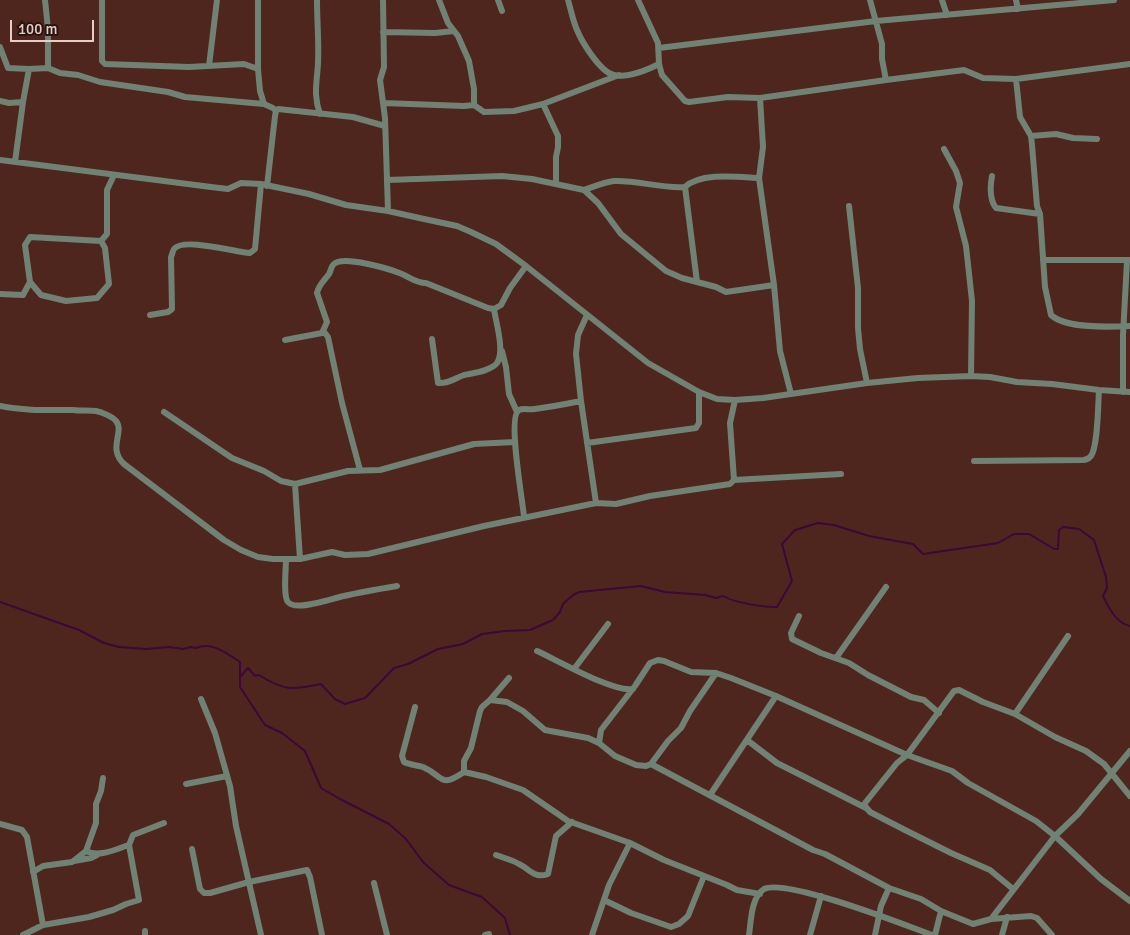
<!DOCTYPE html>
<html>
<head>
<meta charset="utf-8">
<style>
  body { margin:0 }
  #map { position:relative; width:1130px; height:935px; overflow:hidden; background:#4f261e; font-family:Signika,sans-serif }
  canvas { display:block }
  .scale { position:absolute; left:10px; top:20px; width:84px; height:22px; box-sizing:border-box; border:2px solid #e8ccc6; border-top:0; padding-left:6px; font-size:15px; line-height:18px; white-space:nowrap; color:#e8ccc6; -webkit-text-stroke:4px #281511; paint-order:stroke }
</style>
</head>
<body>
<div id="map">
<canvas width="1130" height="935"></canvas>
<div class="scale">100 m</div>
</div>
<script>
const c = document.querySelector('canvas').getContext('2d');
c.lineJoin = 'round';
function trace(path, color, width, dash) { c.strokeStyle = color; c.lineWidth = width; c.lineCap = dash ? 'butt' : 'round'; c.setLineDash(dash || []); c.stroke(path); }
const stream = new Path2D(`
  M0,602l79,28 25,13 15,4 27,2 23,-2 14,2 8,-2 5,1c17,-7 31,6 44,14v25v-10l8,-9 7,8 4,-1c25,16 33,15 62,9l14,15 10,5 20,-6 29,-30 14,-4 30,-15 25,-5 19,-10 23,-3 25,-1 23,-10 7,-8 3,-8 10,-9 6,-3 62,-6 24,6 40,3 11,3 7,-2c12,7 40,11 54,11l15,-26 -10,-37 13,-14 23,-7 16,2 35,11 44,8 10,10 75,-11 16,-9h15l25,15h4l1,-19 4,-3 16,2 15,11 12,37 1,11 -4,8c6,12 13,27 27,30
  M240,687l25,38 17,8 23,18 16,37 19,11 49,25 17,15 17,23 26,23 33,12 23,21 5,17`);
const street = new Path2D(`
  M45,0l3,29v39l12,5 18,2 22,7 68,10 17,5 79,7 9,4 3,3
  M102,0v61l3,3 84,3 55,-3 14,5 2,22 4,13
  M317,0c0,21 2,42 1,63 -1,20 -5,31 2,51
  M383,0l1,67 -4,13 5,38 3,93
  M498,0l4,11
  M568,0c3,10 5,21 9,30 5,12 23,42 37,45 13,3 33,-5 45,-11
  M638,0l20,43 1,21 3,11 23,26 4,1 39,-5 32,1 126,-18
  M870,0l12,44v15l4,21 78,-10 19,8 33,1 114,-15
  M942,0l5,15
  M1016,0l2,9
  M383,32l52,1 19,-2
  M0,47l8,21 21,1 19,-1
  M659,48l217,-27 238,-21
  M209,66l8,-66
  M258,69v-69
  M1016,79l4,38 11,19 1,9 5,61 3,8 5,73 6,28c15,14 59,12 79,11
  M760,98l3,49 -4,31 15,107 6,66 11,43
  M0,101l9,2 14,-1 6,-33
  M383,103l81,3 10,-1v-16l-5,-28 -11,-25 -10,-13 -9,-23
  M543,104l15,32v11l-2,10v27
  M474,105l10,7 30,-1 29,-7 76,-29
  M1031,136l25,-2 17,4 24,1
  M944,149l12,22 4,12 -4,24 10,39 6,55 -1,75
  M0,160l211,27 17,2 13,-6 20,1 48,10 37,11 42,6 36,8 33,7 14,6 25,12 30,22 122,97 51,29 18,7 18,1 28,-2 104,-15 51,-5 53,-2 19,1 27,5 35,2 47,6 31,2
  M15,162l8,-60
  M992,176c-2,11 -3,23 4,32l44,6
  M387,180l115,-4 30,3 52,11 14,13 23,31 45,37 16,7 34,9 10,5 48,-7
  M267,186l8,-70 1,-5 2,-2 75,8 32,9
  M685,187l12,95
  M584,190c9,-3 20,-8 30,-9 24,-1 48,8 71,6 16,-15 53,-10 74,-9
  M849,206l9,82v40l2,21 7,34
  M1043,260h87
  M30,282l11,13 25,6 31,-3 12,-14 -4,-36 -4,-7
  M0,294l23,1 7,-13 -5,-37 5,-8 71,4 6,-7v-44l7,-15
  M150,315l18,-3 4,-3 -1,-52c1,-2 2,-7 3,-8 9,-12 61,3 76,4l5,-4 6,-65
  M587,315l-9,20 -2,19 5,47 15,102
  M322,333l5,-11 -10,-29c2,-9 7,-12 12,-19 2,-3 2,-8 5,-10 9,-9 56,5 68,10 9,4 14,9 24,9l62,25 6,1 7,-4 9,-17 16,-22
  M432,339l6,44c11,1 17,-5 26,-8 9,-2 27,-4 33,-12 8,-12 -1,-40 -3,-54
  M285,340l37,-7h3l3,4 14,66 18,67
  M502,351l4,16 3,27 8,18
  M1123,392v-57l4,-74
  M0,406c24,5 49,4 73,4 7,1 16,0 23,1 6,1 17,6 20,10 9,11 -9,27 8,43l100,76 17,10 17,7 15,2h27l32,-7 13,3 23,-1 116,-28 112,-23 20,1 34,-8 80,-12 4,-4 -4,-57 5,-23
  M164,412l68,46 32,13 17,10 14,3 53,-13 32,-1 94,-26 41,-2
  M587,443l109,-15 3,-5v-31
  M974,461l110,-1c3,-1 5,-1 7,-4 7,-10 7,-52 8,-66
  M734,480l107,-6
  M295,484l5,75
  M524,517c-1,-15 -17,-101 -5,-107 4,-2 11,0 16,-1 15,-2 31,-5 46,-8
  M286,560c0,7 -3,37 2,42 8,10 45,-4 56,-6 17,-4 35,-7 53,-10
  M799,616l-8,17 1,6 29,14 28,10 19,12 43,22 13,3 15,13
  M537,651c20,9 77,42 96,38
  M836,658l50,-71
  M574,669l34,-45
  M509,678l-19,22 -8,7 -2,4 -9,37 -7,13v11l22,5 37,13 45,31 62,22 -21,42 -17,50
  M201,699l14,34 15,53 6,40 25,109
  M490,700l17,2 16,9 22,19 43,8 11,5 16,13 21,9 10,1 5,-2 17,-23 13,-13 9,-17 26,-38
  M415,707l-13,49 2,6c6,3 13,3 19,5 21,9 16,22 41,5
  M1015,714l53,-78
  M747,740l30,23 89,45
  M599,743l2,-13 34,-44 15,-23 8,-3 6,1 27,11 25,1 15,5 45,18 131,59 45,16 16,12 68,38 19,15 46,43 29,22
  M651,764l162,86 12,4 64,34 32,11 20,12 32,13 18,-5 40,-3 6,2 15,17
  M186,784l41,-8
  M710,795l66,-99
  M0,824l22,6 5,7 16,88
  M630,843l34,17 63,25 10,5 23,4
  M192,849l8,40 4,4h6l39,-11 58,-12 3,7 12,58
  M86,851c13,7 30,-2 43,-6l4,-10 31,-12
  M496,855c8,3 16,5 23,9 11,5 15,15 29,10l8,-38 16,-14
  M74,861l17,-3 6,-3
  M33,872l10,-6 29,-4 14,-11 10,-28v-19l5,-13 2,-13
  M374,883l13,52
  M1013,889l-23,-19 -39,-17 -46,-23 -35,-18 -5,-6v-3l32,-40 10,-8 47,-64 5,-1 24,12 32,12 40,23 31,14 18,13 26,32
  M604,900l27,13 40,14 8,-3 9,-8 16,-40
  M991,919l64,-83 23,-22 52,-63
  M145,931v4
  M23,935l20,-10 46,-8 24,-7 13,-6 13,-4 -10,-55
  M485,935l4,-1
  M749,935c2,-13 2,-38 15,-46 22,-11 141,36 168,46
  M810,935l11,-39
  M875,935l6,-29 8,-18
  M935,935l6,-24
  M1002,935l5,-18`);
trace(stream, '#3e0639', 2);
trace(street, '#708274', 6);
</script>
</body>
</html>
